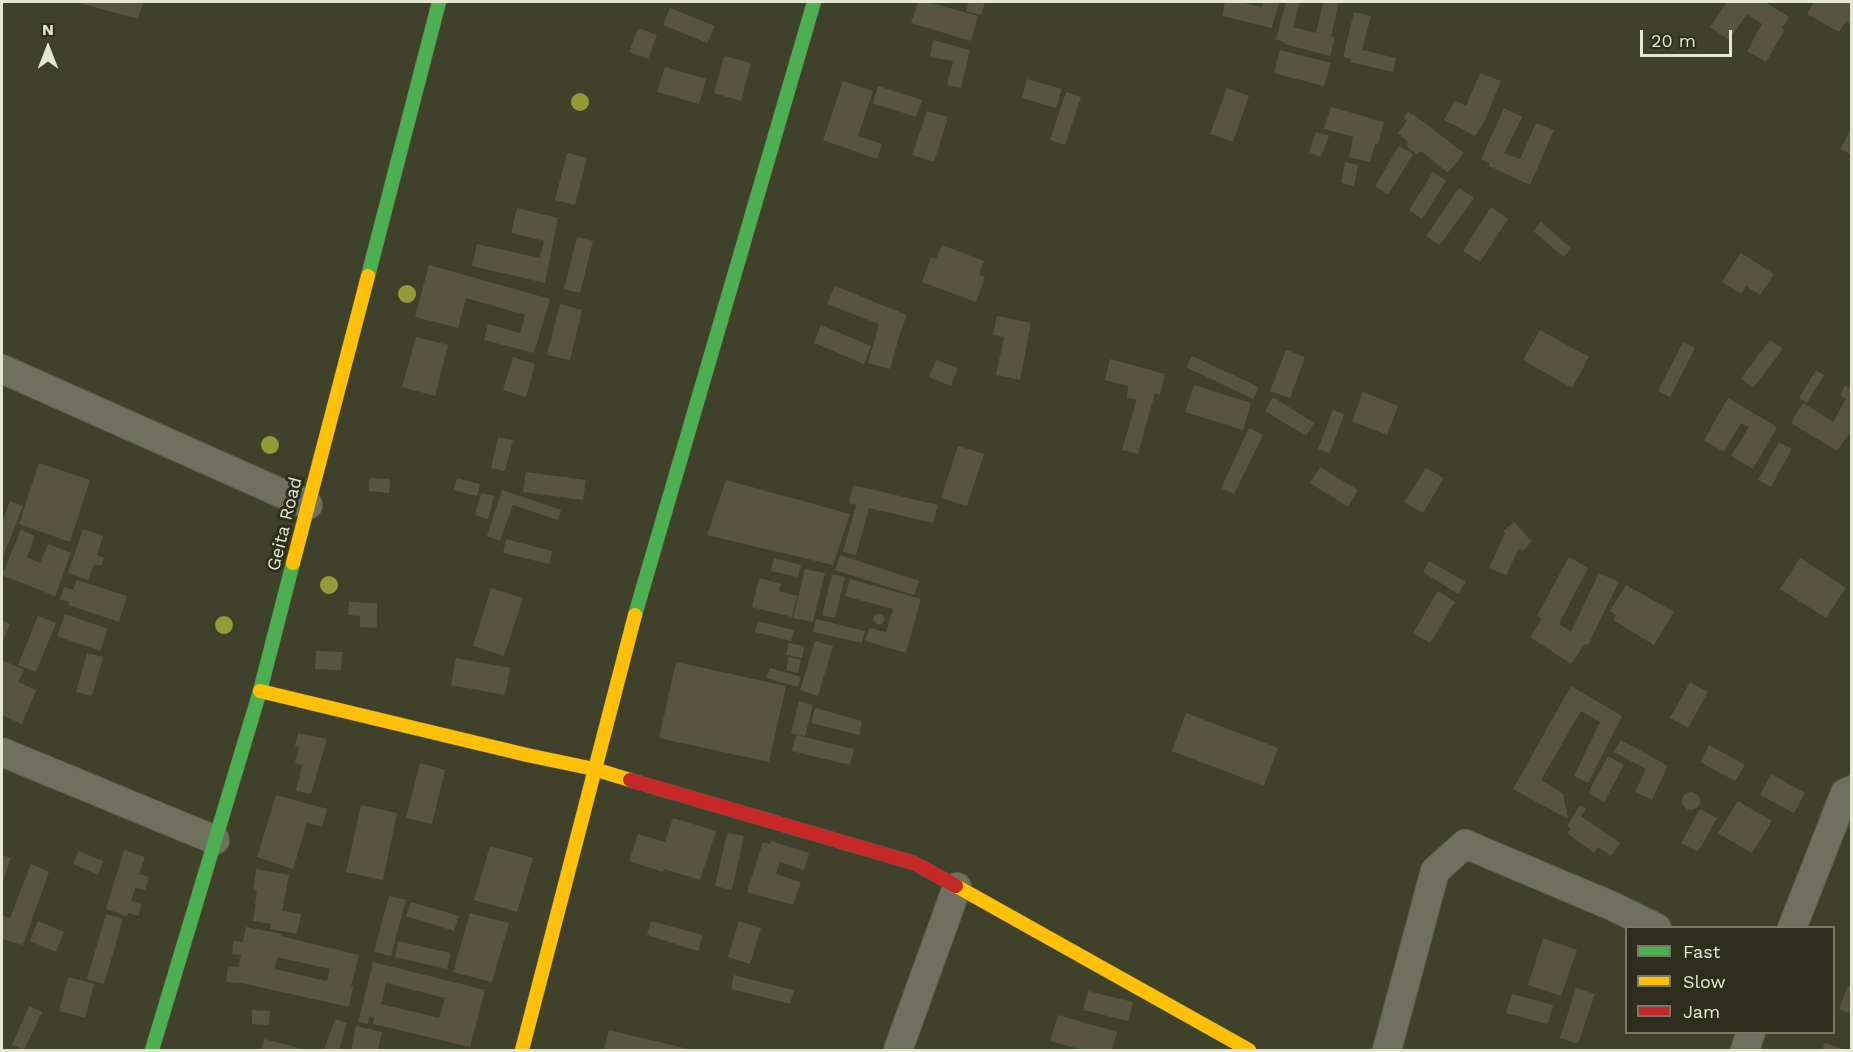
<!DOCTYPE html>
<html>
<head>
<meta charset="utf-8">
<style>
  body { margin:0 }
  #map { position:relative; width:1853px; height:1052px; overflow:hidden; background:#3f412a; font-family:"Work Sans",sans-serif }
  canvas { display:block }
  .frame { position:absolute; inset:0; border:3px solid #e5e8d1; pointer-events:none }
  .legend { position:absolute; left:1625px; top:926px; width:210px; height:108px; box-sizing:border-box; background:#2d2e1d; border:2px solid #777865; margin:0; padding:8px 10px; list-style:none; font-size:18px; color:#e5e8d1 }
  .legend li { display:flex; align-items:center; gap:12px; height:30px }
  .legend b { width:30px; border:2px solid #777865 }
  .north { position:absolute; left:18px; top:18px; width:60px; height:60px; -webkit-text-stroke:4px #2d2e1d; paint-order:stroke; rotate:0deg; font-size:16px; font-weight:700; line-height:24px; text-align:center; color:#e5e8d1 }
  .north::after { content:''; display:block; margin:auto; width:21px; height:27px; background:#e5e8d1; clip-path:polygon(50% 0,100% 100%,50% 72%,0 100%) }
  .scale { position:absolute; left:1640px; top:30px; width:92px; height:27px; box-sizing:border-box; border:3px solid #e5e8d1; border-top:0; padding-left:8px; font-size:18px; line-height:21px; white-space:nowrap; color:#e5e8d1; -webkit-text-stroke:4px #2d2e1d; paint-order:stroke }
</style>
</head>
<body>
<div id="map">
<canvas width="1853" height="1052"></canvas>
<div class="frame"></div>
<ul class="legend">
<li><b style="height:8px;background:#4caf50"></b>Fast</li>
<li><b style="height:8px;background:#ffc107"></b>Slow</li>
<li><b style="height:8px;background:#c62828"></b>Jam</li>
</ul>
<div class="north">N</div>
<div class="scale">20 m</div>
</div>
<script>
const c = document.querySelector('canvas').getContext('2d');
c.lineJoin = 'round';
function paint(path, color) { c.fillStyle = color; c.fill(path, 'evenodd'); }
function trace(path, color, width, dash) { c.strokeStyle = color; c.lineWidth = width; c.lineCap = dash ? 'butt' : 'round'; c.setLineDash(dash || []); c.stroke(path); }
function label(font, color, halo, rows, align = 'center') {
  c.font = font + ' "Work Sans",sans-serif'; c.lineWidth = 6; c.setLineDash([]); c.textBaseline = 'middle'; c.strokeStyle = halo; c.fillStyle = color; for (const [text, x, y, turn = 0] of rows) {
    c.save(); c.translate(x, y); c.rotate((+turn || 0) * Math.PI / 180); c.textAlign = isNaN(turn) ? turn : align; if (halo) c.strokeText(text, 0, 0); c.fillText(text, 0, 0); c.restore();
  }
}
const building = new Path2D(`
  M76,2h67l-5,17z
  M918,2h10l50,14 -7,25 -60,-18z
  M969,2h16l-4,13 -15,-4z
  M1225,2h15l22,5 2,-5h15l-7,26 -50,-12z
  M1286,2h14l-7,25 23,6 7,-31h16l-8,34 4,1 -5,19 -46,-12v-2l-8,-3z
  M1727,2h38l24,15 -7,11 3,1 -19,33 -19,-11 15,-27 -15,-10 -18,26 -19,-13z
  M1814,2h38v23l-6,-4 -7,11 -32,-18z
  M670,8l45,18 -8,17 -44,-18z
  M1354,12l17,4 -9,34 34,8 -3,14 -43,-10 1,-3 -8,-2z
  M638,28l19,7 -9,24 -19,-7z
  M933,40l37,10 -9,38 -14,-3 6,-24 -23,-4z
  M1280,50l51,13 -7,23 -50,-13z
  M724,56l27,7 -10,38 -27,-8z
  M665,67l41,12 -7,25 -42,-12z
  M1480,73l21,8 -16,39 -10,16 -31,-16 11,-20 11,6z
  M1027,79l35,10 -6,19 -34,-10z
  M843,81l30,10 -15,45 24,8 -5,15 -54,-19z
  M878,86l44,14 -6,17 -43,-14z
  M1227,88l22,8 -16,46 -23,-8z
  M1066,92l15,5 -16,48 -15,-5z
  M1331,107l53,15 -6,22h-3l-5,18 -21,-5 4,-20 -29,-8z
  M1504,108l18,9 -18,36 16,6 16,-36 18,7 -24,55 -41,-19 1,-2 -9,-5z
  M927,111l21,6 -14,45 -22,-7z
  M1408,112l4,3 1,-1 51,39 -16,20 -27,-22 -4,4 -11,-10 2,-3 -10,-9 9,-12 -3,-3z
  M1852,128v27l-12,-6z
  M1316,132l13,4 -8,21 -12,-5z
  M1399,146l14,8 -25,41 -13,-9z
  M567,153l20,5 -12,47 -20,-5z
  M1345,162l13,3 -4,21 -13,-3z
  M1433,172l13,9 -24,38 -13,-9z
  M1459,188l15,10 -34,47 -14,-9z
  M1491,207l17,12 -28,43 -17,-11z
  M517,208l41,10 -13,65 -73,-17 5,-22 63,14 4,-17 -33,-8z
  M1541,222l30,26 -7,9 -31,-26z
  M577,237l16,4 -13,52 -16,-4z
  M942,245l42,16 -5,14 6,2 -9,25 -54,-20 9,-25 5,2z
  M1741,253l33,21 -14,21 -14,-9 -5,8 -19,-12z
  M429,265l121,34 -16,54 -50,-13 4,-16 32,9 5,-18 -59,-17 -8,30 -43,-11z
  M835,286l72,29 -7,18 -10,36 -22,-6 11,-39 -52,-20z
  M560,304l22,6 -12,50 -23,-5z
  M997,316l34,7 -11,57 -24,-5 8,-38 -11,-2z
  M821,325l50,21 -7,18 -50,-21z
  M1540,330l49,27 -17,31 -49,-28z
  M416,337l32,8 -13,51 -33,-9z
  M1770,340l13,9 -30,39 -12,-10z
  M1683,342l12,6 -25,49 -12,-6z
  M1286,350l19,7 -15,41 -20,-7z
  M1192,356l67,31 -6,12 -67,-32z
  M513,357l22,7 -9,33 -23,-7z
  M1110,359l55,15 -5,21 -5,-2 -17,61 -16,-4 15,-51 -10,-1 1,-12 -23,-6z
  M936,360l22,8 -7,18 -22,-9z
  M1816,370l8,5 -17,28 -8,-5z
  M1194,385l57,18 -8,27 -58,-18z
  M1845,386l7,3v40l-15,22 -46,-28 12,-20 30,19 13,-23 -6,-4z
  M1363,392l35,14 -11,29 -35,-14z
  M1273,397l41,26 -8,13 -41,-25z
  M1728,398l49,29 -24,42 -22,-13 18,-29 -8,-4 -17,29 -20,-12z
  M1333,410l11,4 -14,39 -12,-4z
  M1249,428l14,7 -29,59 -13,-6z
  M498,437l15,3 -8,31 -14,-3z
  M1779,442l13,7 -21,38 -13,-7z
  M958,446l26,8 -17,52 -26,-8z
  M39,463l51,17 -20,62 -51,-18z
  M1320,467l38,23 -10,17 -38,-24z
  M1426,468l18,10 -21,35 -19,-11z
  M526,472l60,8 -3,20 -60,-8z
  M369,478l21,1 -1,14 -20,-2z
  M457,478l23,6 -3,12 -23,-6z
  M726,480l124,34 -17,51 -126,-30z
  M853,485l85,20 -5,18 -64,-15 -13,47 -13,-3 13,-47 -7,-2z
  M502,490l59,20 -3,10 -45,-15 -13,36 -13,-5z
  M481,493l13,3 -6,23 -13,-4z
  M10,501l13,5 -21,53v-37z
  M1514,522l18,20 -10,9 -3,-3 -13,27 -17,-7 16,-35 -2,-2z
  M83,529l20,7 -6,19 7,3 -3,8 -7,-2 -6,16 -20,-7z
  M21,530l14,6 -8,21 13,6 8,-19 23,9 -16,43 -53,-21z
  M506,539l46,12 -3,13 -46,-11z
  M840,555l79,26 -5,14 -79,-25z
  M1569,557l19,11 -29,56 12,8 28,-59 20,9 -31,63 -3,-1 -14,20 -41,-27 12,-18 -5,-3z
  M774,558l27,7 -3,12 -27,-6z
  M1800,558l46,30 -20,30 -46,-29z
  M1429,561l37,21 -8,12 -35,-22z
  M805,569l20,4 -12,49 -20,-4z
  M832,574l13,3 -10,41 -13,-3z
  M759,578l22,6 -2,7 18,5 -5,21 -40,-10z
  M850,579l71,20 -15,54 -41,-12 4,-13 17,4 7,-23 -48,-13z
  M77,580l50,16 -8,26 -51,-17 1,-3 -9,-3 4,-12 9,3z
  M1626,585l48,27 -20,33 -41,-25 3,-5 -6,-4z
  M491,588l32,10 -19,58 -31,-10z
  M1438,591l17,11 -25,41 -17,-10z
  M349,602l28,1v25l-17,-1v-11l-12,-1z
  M873.5 619a5.5 5.5 0 1 1 11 0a5.5 5.5 0 1 1-11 0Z
  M65,614l43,15 -8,22 -43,-15z
  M38,616l18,7 -20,49 -18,-7z
  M816,619l49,12 -3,12 -49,-11z
  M2,620l8,4 -8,19z
  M758,621l36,9 -3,11 -36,-9z
  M815,641l18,5 -15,50 -18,-6z
  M789,643l15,3 -2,12 -16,-3z
  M316,651l26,1 -1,18 -26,-1z
  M87,653l16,4 -11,39 -16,-4z
  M789,657l12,3 -3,13 -12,-3z
  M456,658l54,10 -5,27 -54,-10z
  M2,660l22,10 -6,12 18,8 -14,34 -20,-9z
  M676,662l110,24 -17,76 -110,-24z
  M770,668l31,9 -3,10 -32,-9z
  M1690,682l18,10 -20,36 -18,-10z
  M1571,686l51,30 -34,67 -14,-7 26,-54 -19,-11 -40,69 22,14 5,25 -55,-30z
  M799,701l14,4 -8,31 -14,-3z
  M815,708l47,13 -3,14 -48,-12z
  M1186,713l92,35 -14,38 -92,-35z
  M298,733l29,6 -16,55 -15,-3 6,-26 -7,-2 4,-16 -4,-1z
  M796,735l58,14 -4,16 -58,-14z
  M1621,740l47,26 -16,34 -17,-8 11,-23 -32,-17z
  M1709,745l36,20 -10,16 -35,-19z
  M1608,756l16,9 -20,37 -16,-9z
  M420,763l25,7 -13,54 -26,-6z
  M1771,774l34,19 -11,20 -34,-18z
  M1682 801a9 9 0 1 1 18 0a9 9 0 1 1-18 0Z
  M276,795l51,14 -5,18 -15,-4 -14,46 -36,-12z
  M1738,801l34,20 -20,32 -34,-20z
  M361,805l36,8 -14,67 -37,-8z
  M1580,805l6,4 -5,7 39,27 -9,13 -13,-9 -4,6 -27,-20 4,-5 -4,-2z
  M1700,809l17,9 -19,34 -17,-9z
  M673,818l43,13 -16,49 -36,-11 -1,3 -34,-11 9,-27 27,8z
  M727,833l17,3 -12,54 -17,-4z
  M771,841l38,12 -5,17 -24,-8 -4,12 25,8 -8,23 -46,-13 16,-50 7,2z
  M490,846l43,12 -16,54 -43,-12z
  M124,850l21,7 -6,17 10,3 -4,13 -10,-2 -4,13 10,2 -2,13 -11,-3 -1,3 -21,-7z
  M78,851l25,10 -5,14 -25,-11z
  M2,855l9,3 -9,26z
  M31,864l18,8 -26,73 -21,-6v-24l8,3z
  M256,869l33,6 -7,36 19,3 -4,20 -27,-5 1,-5 -18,-3 4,-30 -4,-1z
  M389,896l17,4 -15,56 -17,-4z
  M411,902l48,14 -5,15 -48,-15z
  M470,913l39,10 -17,59 -39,-10z
  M106,914l17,5 -19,65 -17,-5z
  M38,921l26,11 -8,20 -26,-11z
  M651,921l52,14 -5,16 -51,-16z
  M739,921l22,7 -11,36 -22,-7z
  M246,927l36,7 -1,2 78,19 -8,31 2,1 -4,20 -108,-24 -15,-1 2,-16 11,1 2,-12 -9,-1 1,-13 10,1zM277,957l53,12 -3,12 -52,-12z
  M1543,938l34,12 -16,46 -33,-11z
  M398,941l53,12 -4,16 -52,-12z
  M373,962l112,28 -15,57 -97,-23 1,-7 -5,-1 -1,8 -10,-2zM386,983l59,15 -6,20 -58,-14z
  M734,975l60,15 -4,14 -59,-15z
  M68,977l26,7 -9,34 -26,-7z
  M1848,985l4,2v27l-13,-5z
  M1576,988l19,6 -17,50 -18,-6z
  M1088,991l45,11 -5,19 -45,-11z
  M1512,994l41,11 -5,19 -42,-11z
  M29,1006l13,6 -18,38 -12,-5z
  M252,1010l18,1 -1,14 -17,-1z
  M1058,1015l59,17 -5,18h-29l-33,-9z
  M335,1019l12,4 -8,27h-15z
  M356,1026l26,6 -4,18h-27z
  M609,1030l83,20h-88z
  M264,1039l43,11h-46z
  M1825,1043l21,7h-24z`);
const street = new Path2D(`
  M2,369l306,136
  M2,752l213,88
  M1792,928l53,-135 7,-3
  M898,1050l59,-163
  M1387,1050l48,-179 30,-27 147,62 45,22
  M1745,1050l6,-18`);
const fast = new Path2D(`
  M368,276l71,-274
  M635,615l179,-613
  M152,1050l108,-359 33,-128`);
const slow = new Path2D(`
  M293,563l75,-287
  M260,691l267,64 67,14 36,11
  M956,886l293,164
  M522,1050l113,-435`);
const jam = new Path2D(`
  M630,780l284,83 42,23`);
const trees = [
  [580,102],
  [407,294],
  [270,445],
  [329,585],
  [224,625]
];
const streetNames = [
  ["Geita Road",285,524,-76]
];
paint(building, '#58553e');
trace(street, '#5e604c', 30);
trace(fast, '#5e604c', 15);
trace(slow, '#5e604c', 15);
trace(jam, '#5e604c', 15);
trace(street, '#6f7060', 28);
trace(fast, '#4caf50', 14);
trace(slow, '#ffc107', 14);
trace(jam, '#c62828', 14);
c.fillStyle = '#939a36';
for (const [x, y] of trees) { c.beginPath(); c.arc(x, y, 9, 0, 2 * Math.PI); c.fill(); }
label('18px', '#e5e8d1', '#2d2e1d', streetNames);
</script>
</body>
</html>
